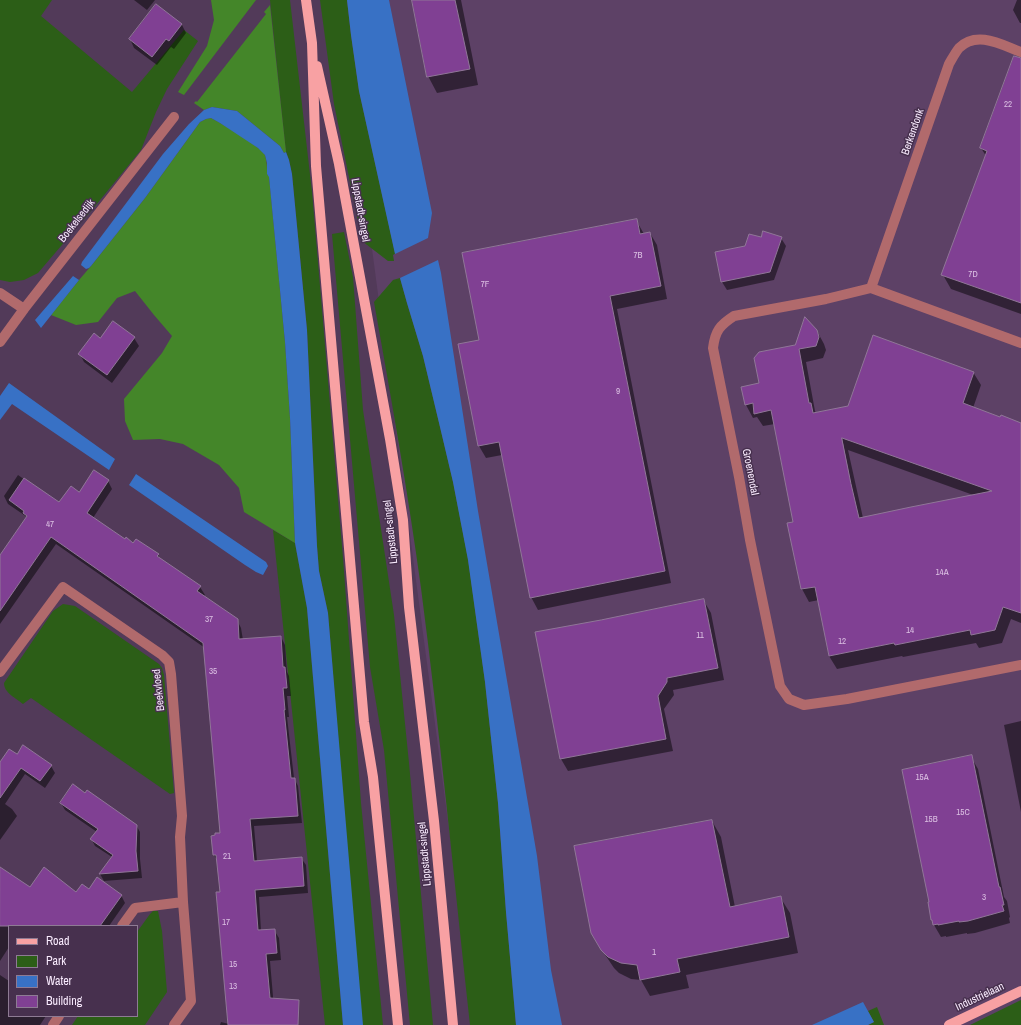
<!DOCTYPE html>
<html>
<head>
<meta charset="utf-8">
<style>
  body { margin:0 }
  #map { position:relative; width:1021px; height:1025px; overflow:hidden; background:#523a59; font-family:"Archivo Narrow",sans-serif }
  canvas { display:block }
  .legend { position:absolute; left:8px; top:925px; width:130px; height:92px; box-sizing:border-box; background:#47304e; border:1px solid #8e7b94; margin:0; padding:5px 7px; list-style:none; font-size:12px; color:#f9ebfe }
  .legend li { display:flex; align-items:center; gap:8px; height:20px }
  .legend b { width:20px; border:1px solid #8e7b94 }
</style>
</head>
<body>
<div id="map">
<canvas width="1021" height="1025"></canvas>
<ul class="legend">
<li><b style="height:5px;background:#f8a1a3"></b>Road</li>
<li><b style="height:11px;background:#2c5e17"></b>Park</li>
<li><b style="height:11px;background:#3871c5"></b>Water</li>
<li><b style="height:11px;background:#804093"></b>Building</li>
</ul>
</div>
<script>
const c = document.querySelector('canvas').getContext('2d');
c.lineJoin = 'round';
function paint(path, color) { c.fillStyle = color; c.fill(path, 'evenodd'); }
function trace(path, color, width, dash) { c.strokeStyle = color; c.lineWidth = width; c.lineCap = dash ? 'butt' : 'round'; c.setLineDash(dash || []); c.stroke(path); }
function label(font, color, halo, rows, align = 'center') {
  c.font = font + ' "Archivo Narrow",sans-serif'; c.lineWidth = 3; c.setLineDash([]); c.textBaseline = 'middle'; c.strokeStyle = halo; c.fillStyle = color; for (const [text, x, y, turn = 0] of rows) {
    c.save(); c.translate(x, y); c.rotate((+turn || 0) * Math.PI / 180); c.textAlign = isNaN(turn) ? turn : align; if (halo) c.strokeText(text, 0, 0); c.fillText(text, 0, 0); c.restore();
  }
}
const built = new Path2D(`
  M339,0h682v1025h-546z`);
const green = new Path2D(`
  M0,0h52l-11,16 91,76 52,-62 14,11 -31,48 -11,23 -15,38 -45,55 -58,68 -14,7 -14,2 -10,-2z
  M270,0h20l22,192 31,366 18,245 22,222h-21l-34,-412 -9,-42 -2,-25 -10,-216 -15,-156 -3,-14 -3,-8z
  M320,0h27l4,35 8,56 36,162h1l-3,2 1,6h-6l-26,-20 -28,-137z
  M344,232l9,45 10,133 31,205 15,148 24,262h-23l-26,-275 -14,-83 -38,-433z
  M400,278l7,25 16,53 17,71 13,55 15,77 17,123 13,121 8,109 10,113h-46c-16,-146 -30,-292 -49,-437 -13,-96 -30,-191 -47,-286l19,-22z
  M273,530l22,13 12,65 36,417h-18z
  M63,604l12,2 84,58 3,4 2,7 10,118 -4,1 -139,-96 -8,6c-7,-6 -19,-11 -19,-21l49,-72z
  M153,911h5l4,20 5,61 -22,33h-73l6,-9h59v-84l13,-18z
  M1021,1000v25h-51z
  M877,1007l7,18h-16l6,-3 -6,-11z`);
const forest = new Path2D(`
  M211,0h45l-72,95 -6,-3 29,-46 7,-26z
  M270,5l16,147 -2,1 -4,-7 -43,-35 -25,-4 -8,3 -10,-7 2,-2 1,1 69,-88 -2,-2z
  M211,118c10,5 50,29 54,37 2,6 2,13 2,19l2,2 16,166 5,76 5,125 -51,-31 -5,-24 -20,-23 -36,-21 -23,-5 -27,1 -8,-19 -1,-22 38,-46 10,-17 -18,-21 -19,-24 -18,7 -19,24 -22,3 -25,-10 28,-35 12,-14 54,-68 55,-76 6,-3z`);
const water = new Path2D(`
  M347,0h42l43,213 -4,25 -33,16 -36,-163 -8,-56z
  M212,107l25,4 43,35 4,7 2,-1 3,8 3,14 15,156 10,216 2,25 9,42 35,412h-20l-36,-417 -12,-65 -5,-125 -5,-76 -16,-165 -2,-3v-11l-2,-8 -7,-7 -38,-25 -9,-5 -5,1 -6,3 -55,76 -54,68 -2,2 -3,1 -5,-4 1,-3 81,-108 26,-30 15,-14z
  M438,260l3,13 37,238 59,345 14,114 11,55h-46l-10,-113 -8,-109 -13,-121 -17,-122 -15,-78 -13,-55 -17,-71 -16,-53 -7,-25z
  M73,276l6,4 -38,48 -6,-8z
  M9,383l106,76 -6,11 -97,-66 -12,16v-24z
  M136,474l130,88 2,4 -5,9 -7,-3 -11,-7 -116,-80z
  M863,1002l11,20 -6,3h-56z`);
const shadow = new Path2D(`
  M134,0h21l-8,10z
  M413,0h48l17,85 -41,8 -9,-17z
  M1017,0h4v23h-1l-7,-13z
  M156,5l26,20 4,8 -12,16 -3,-2 -14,18 -23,-17 -4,-9z
  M1021,63v251l-70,-25 -8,-14 43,-119 -5,-8z
  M636,220l8,14 6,-1 7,12 10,54 -50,10 54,274 -133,27 -7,-13 -29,-142 -16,3 -7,-12 1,-105z
  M781,238l5,8 -12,34 -47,10 -5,-8 23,-35 17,-8z
  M113,323l21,15 5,8 -27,37 -28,-21 -4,-8 21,-15z
  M817,331l7,13 2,6 -3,8 -17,4 9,49 1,2 33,-6 124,-35 8,13 -8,23 48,16v199l-10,-4 -9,24 -23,5 -3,-5 -73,14 -1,-1 -65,13 -8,-13 -10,-56 -10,2 -7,-13 -13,-65 5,-2 -19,-98 -12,2 -6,-9 -4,1 -7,-13 14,-21 36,-38zM848,450l128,46 -113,22z
  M18,475l41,29 49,-23 4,8 -19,29 32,22 8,4 3,-4 22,15 3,5 39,27 5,8 -2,2 34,23 4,8 2,12 38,-3 4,8 2,27 2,4 2,20h-4l2,21h-2l7,61 4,8 4,37 -48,3 3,35 44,-3 5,7 2,28 -49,4 2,34 13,-1 5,8 2,22 -11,1 5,59 -7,5h-48l1,-3 8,2 -8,-132 -3,-30 -4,-7 -2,-18 9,-3 -16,-186 -149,-104 -56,80v-68l27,-39 -19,-13 -4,-8z
  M704,601l7,12 13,67 -51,10 1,5 -10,14 9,42 -105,20 -7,-12z
  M1021,721v91l-17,-87z
  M17,755l34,11 4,7 -10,15 -20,-14 -20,30 7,5 5,7 -17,24v-76z
  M971,757l7,12 26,128 3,4 3,16 -1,1 1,5 -35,10 -8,1v-1l-21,4v-1l-5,1 -7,-12 -4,-23z
  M61,803l75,22 4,7v27l2,19 -38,3 -4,-7 12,-17 -17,-11 -3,-6 5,-8 -32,-22z
  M712,821l9,16 14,70 45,-10 10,16 8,40 -112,22 3,13 -39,8 -9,-16 -10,-1 -12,-6 -5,-5 -12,-18z
  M0,868l30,21 46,5 13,-4 32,5 4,8 -16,23h-100v21l-9,14z
  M0,975l9,6v35h37l-6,9h-40z`);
const building = new Path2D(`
  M412,0h43l15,69 -43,8z
  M156,4l26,20 -13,17 -3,-2 -14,18 -23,-18z
  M1014,56l7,2v245l-80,-28 46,-124 -7,-3z
  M637,219l3,15 10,-2 11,54 -51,10 55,275 -135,27 -31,-156 -21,4 -20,-102 21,-4 -17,-87z
  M763,231l19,6 -12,35 -49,10 -6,-30 30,-6 4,-12 12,3z
  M805,317l12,13 2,7 -3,9 -17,3 10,54h2l2,10 35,-7 25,-71 101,37 -11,31 37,14 1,-2 20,8v190l-18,-6 -8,23 -24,5 -1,-5 -75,15 -1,-2 -65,13 -14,-69 -14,2 -14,-66 6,-1 -22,-112 -17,4 -1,-11 -8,2 -4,-18 18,-4 -5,-25 5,-6 36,-7zM842,438l150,53 -81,16 -52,11 -8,-34z
  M113,321l22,16 -28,38 -29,-21 16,-21 6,5z
  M94,470l15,10 -22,33 38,26 1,-2 7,6 3,-4 23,15 -2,2 44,30 -4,5 41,28 1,20 42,-3 2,31h2l2,21h-4l2,22h-1l7,68h4l3,38 -48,3 4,42 48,-4 2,29 -49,4 3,40 17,-1 2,24 -11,1 4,44 29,2 -1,25h-70l-12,-133h4l-4,-37h-3l-2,-19 4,-1v-2h5l-17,-190 -152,-106 -51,74v-56l27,-39 -4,-3 1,-2 -15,-11 15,-22 35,24 12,-16 8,6z
  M704,599l14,69 -51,10v4l-9,14 8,43 -106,20 -25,-127 66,-12z
  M23,745l29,20 -12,16 -19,-13 -21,30v-36l9,-13 8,5z
  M972,755l27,132h1l4,18h-2l2,6 -36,10 -9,1v-1l-21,4v-1l-5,1 -1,-5h-1l-3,-18h1l-27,-132z
  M73,784l12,9 2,-3 50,35 -1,26 2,20 -39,3 14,-19 -23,-16 8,-10 -38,-26z
  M712,820l18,87 51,-11 8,41 -112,22 3,13 -40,8 -3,-15 -16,-2 -13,-6 -7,-7 -10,-17 -17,-87z
  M0,867l30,20 14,-20 32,25 6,-8 7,5 8,-12 25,18 -22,31h-100z`);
const minor = new Path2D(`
  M871,288l78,-224c3,-5 6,-11 10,-16 18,-18 43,-3 62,4
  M0,293l24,16
  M0,342l24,-33 150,-192
  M1021,343l-150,-55 -45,11 -92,17c-14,9 -19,15 -21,32l26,129 11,63 30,146 9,13 15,6 43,-6 174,-34
  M0,672l63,-85 99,68 7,7 2,12 11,142 -2,21 3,65 8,99 -17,24
  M122,926l13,-18 48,-6
  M53,1025l6,-9`);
const major = new Path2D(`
  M306,0l6,43 4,123 48,556 9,55 25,248
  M317,66l22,98 51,275 13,81 6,87 25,214 19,204
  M949,1025l72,-34`);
const numberNames = [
  ["22",1008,105],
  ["7B",638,256],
  ["7D",973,275],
  ["7F",485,285],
  ["9",618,392],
  ["47",50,525],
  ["14A",942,573],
  ["37",209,620],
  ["14",910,631],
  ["11",700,636],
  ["12",842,642],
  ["35",213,672],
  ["15A",922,778],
  ["15C",963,813],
  ["15B",931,820],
  ["21",227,857],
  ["3",984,898],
  ["17",226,923],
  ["1",654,953],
  ["15",233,965],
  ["13",233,987]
];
const streetNames = [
  ["Berkendonk",913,132,-71],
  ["Lippstadt-singel",360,210,80],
  ["Boekelsedijk",77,221,-52],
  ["Groenendal",750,472,79],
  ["Lippstadt-singel",391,532,-96],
  ["Beekvloed",159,690,-96],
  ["Lippstadt-singel",425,854,-95],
  ["Industrielaan",980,997,-25]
];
paint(built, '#5d4166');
paint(green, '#2c5e17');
paint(forest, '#448629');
paint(water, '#3871c5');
paint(shadow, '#0007');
paint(building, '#804093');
trace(building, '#907698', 1);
trace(minor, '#b16a6c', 10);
trace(major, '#f8a1a3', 10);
label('9px', '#dbc0e3', null, numberNames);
label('11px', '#f9ebfe', '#47304e', streetNames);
</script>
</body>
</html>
